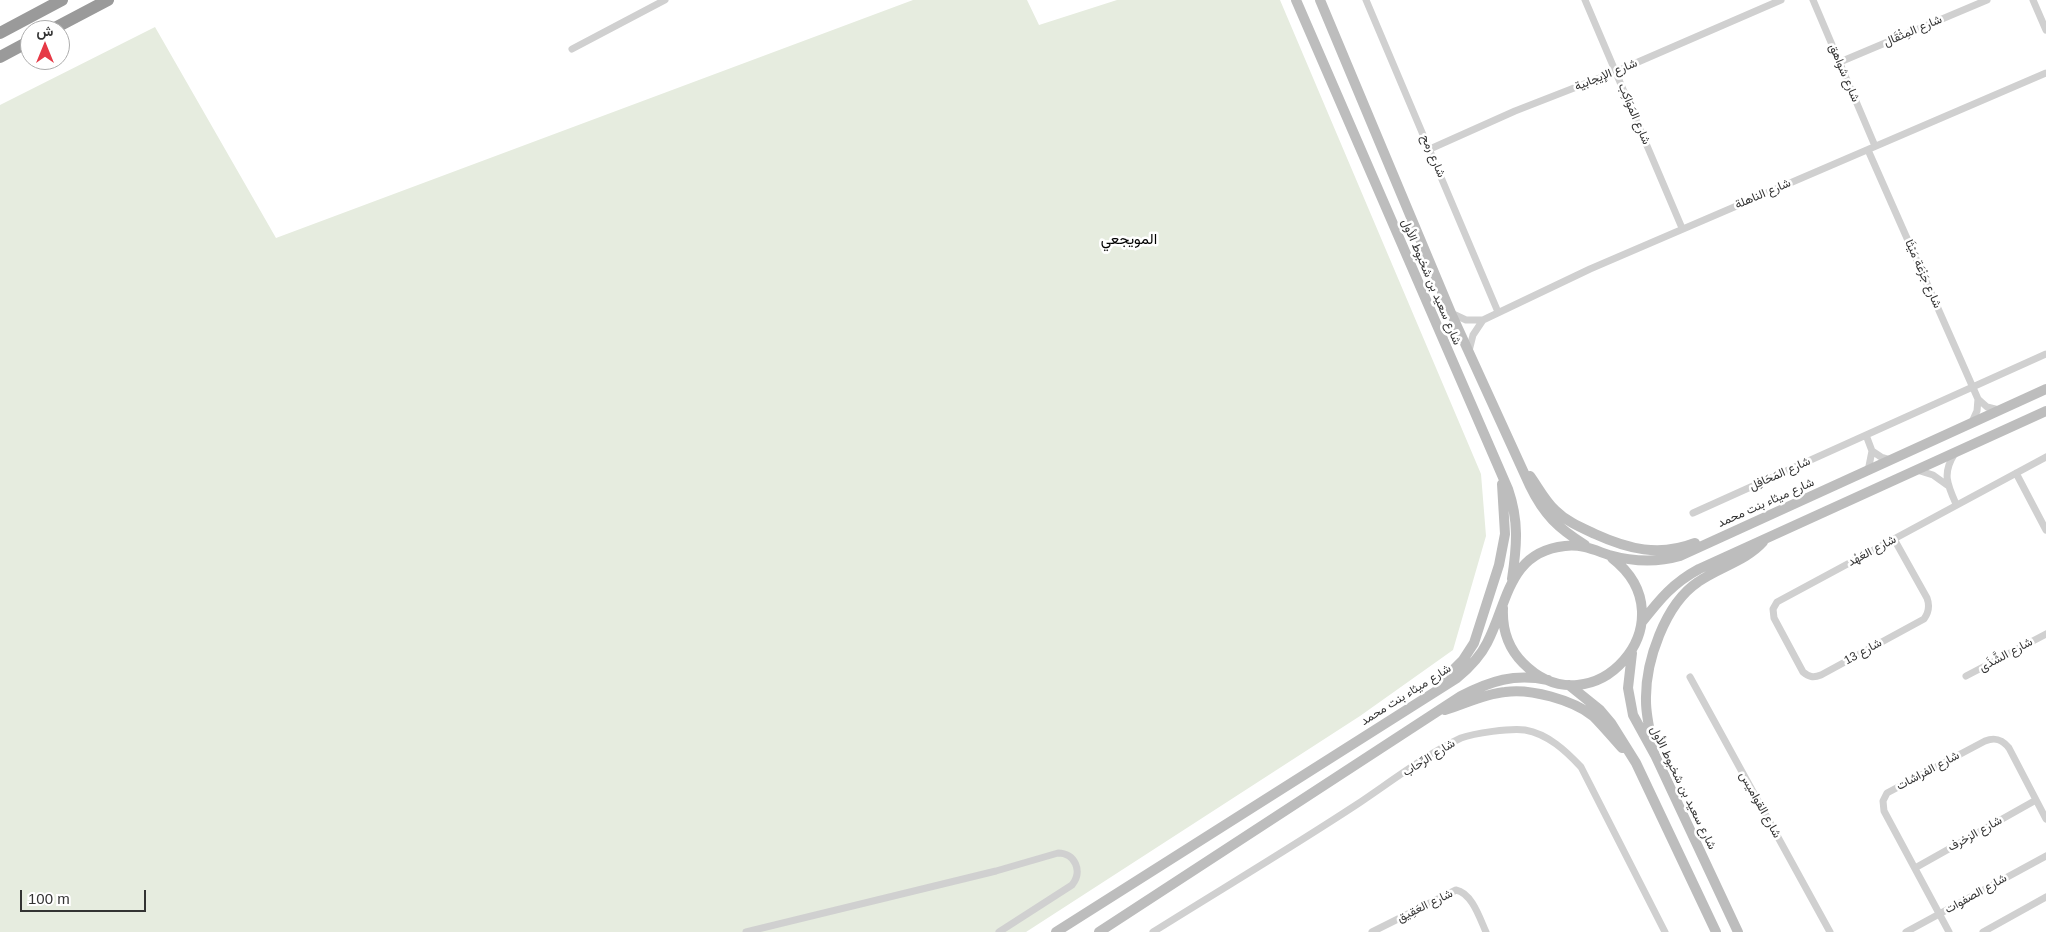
<!DOCTYPE html>
<html>
<head>
<meta charset="utf-8">
<style>
  body { margin:0 }
  #map { position:relative; width:2046px; height:932px; overflow:hidden; background:#fff; font-family:Helvetica,Vazirmatn,sans-serif }
  canvas { display:block }
  .north { position:absolute; left:20px; top:20px; width:50px; height:50px; box-sizing:border-box; background:#fff; border:1px solid #adadad; border-radius:50%; rotate:0deg; font-size:14px; font-weight:700; line-height:20px; text-align:center; color:#333 }
  .north::after { content:''; display:block; margin:auto; width:18px; height:22px; background:#e63946; clip-path:polygon(50% 0,100% 100%,50% 72%,0 100%) }
  .scale { position:absolute; left:20px; top:890px; width:126px; height:22px; box-sizing:border-box; border:2px solid #333; border-top:0; padding-left:6px; font-size:15px; line-height:18px; white-space:nowrap; color:#333; -webkit-text-stroke:4px #fff; paint-order:stroke }
</style>
</head>
<body>
<div id="map">
<canvas width="2046" height="932"></canvas>
<div class="north">ش</div>
<div class="scale">100 m</div>
</div>
<script>
const c = document.querySelector('canvas').getContext('2d');
c.lineJoin = 'round';
function paint(path, color) { c.fillStyle = color; c.fill(path, 'evenodd'); }
function trace(path, color, width, dash) { c.strokeStyle = color; c.lineWidth = width; c.lineCap = dash ? 'butt' : 'round'; c.setLineDash(dash || []); c.stroke(path); }
function label(font, color, halo, rows, align = 'center') {
  c.font = font + ' Helvetica,Vazirmatn,sans-serif'; c.lineWidth = 5; c.setLineDash([]); c.textBaseline = 'middle'; c.strokeStyle = halo; c.fillStyle = color; for (const [text, x, y, turn = 0] of rows) {
    c.save(); c.translate(x, y); c.rotate((+turn || 0) * Math.PI / 180); c.textAlign = isNaN(turn) ? turn : align; if (halo) c.strokeText(text, 0, 0); c.fillText(text, 0, 0); c.restore();
  }
}
const green = new Path2D(`
  M913,0h114l12,25 78,-25h163l201,474 5,62 -33,114 -93,66 -334,216h-1026v-827l155,-78 121,211z`);
const street = new Path2D(`
  M1366,0l132,312
  M1585,0l97,228
  M1813,0l62,146
  M2033,0l13,30
  M572,49l93,-49
  M1840,62l147,-62
  M1430,149l85,-38 100,-39 166,-72
  M1868,150l110,249 9,8 12,3
  M1451,313l15,7h17l107,-51 456,-196
  M1469,351l4,-16 10,-15
  M1972,422l5,-11 1,-12
  M1866,435l6,16 -4,20
  M1872,451l9,6 10,3
  M1955,453c-13,20 -8,31 1,51
  M1917,470l16,5 14,10
  M2016,473l30,57
  M1693,513l353,-159
  M1894,539l33,59c3,8 2,14 -3,21l-103,56c-8,3 -12,2 -18,-3l-29,-54 -1,-9 4,-7 269,-145
  M1966,676l80,-42
  M1690,677l140,255
  M1915,868l121,-68
  M746,932l250,-61 62,-18c17,0 25,18 14,32l-73,47
  M1153,932c67,-42 136,-83 203,-127 33,-22 69,-50 105,-67 13,-5 50,-10 64,-8 23,4 41,21 56,37l84,165
  M1372,932l84,-42c16,3 24,29 30,42
  M1906,932l140,-76
  M1949,932l-65,-121 -1,-10 4,-8 98,-52c10,-4 17,-2 24,7l37,71
  M1983,932l63,-35`);
const secondary = new Path2D(`
  M1296,0l212,489c11,32 9,56 4,90
  M1320,0l131,313 79,173c14,29 28,42 55,59
  M1530,476c8,11 15,25 25,34 11,11 25,17 40,24 33,15 64,23 100,9
  M1503,608c-1,21 5,40 20,55 69,70 170,-42 89,-105
  M1642,622c18,-23 31,-39 57,-53l347,-158
  M1632,653l-4,35 5,27 22,40 83,177
  M1441,682l22,-22 11,-17 25,-78 6,-31 -3,-50
  M1569,685l31,25 11,13 25,40 80,169
  M1445,710c20,-6 39,-16 60,-18 25,-4 68,8 88,24 10,10 19,21 29,32
  M1653,746c-3,-14 -7,-30 -7,-45 -1,-39 19,-97 52,-119 21,-15 48,-21 65,-40
  M1056,932l401,-254c12,-10 23,-21 30,-35 21,-40 21,-91 78,-97 17,-2 29,4 44,9 25,7 47,8 71,1l366,-167
  M1099,932l362,-236c30,-15 53,-23 87,-16`);
const highway = new Path2D(`
  M51,30l57,-30
  M0,33l62,-33
  M0,57l30,-16`);
const streetNames = [
  ["شارع المِثْقَال",1913,31,-23],
  ["شارع شواهق",1844,73,67],
  ["شارع الإيجابية",1606,75,-22],
  ["شارع المَوَاكِب",1634,114,67],
  ["شارع رمح",1433,156,67],
  ["شارع الناهلة",1763,194,-23],
  ["شارع جَزْعَة مَيْثَا",1923,274,66],
  ["شارع سعيد بن شخبوط الأول",1431,282,67],
  ["شارع المَحَافِل",1780,474,-24],
  ["شارع ميثاء بنت محمد",1766,503,-24],
  ["شارع العَهْد",1872,551,-28],
  ["شارع 13",1863,652,-29],
  ["شارع الشَّذَى",2006,655,-28],
  ["شارع ميثاء بنت محمد",1406,695,-32],
  ["شارع الرِّحاب",1429,758,-32],
  ["شارع الفراشات",1928,771,-28],
  ["شارع سعيد بن شخبوط الأول",1683,788,64],
  ["شارع القواميس",1760,805,61],
  ["شارع الزخرف",1975,834,-29],
  ["شارع الصفوات",1976,894,-29],
  ["شارع العَقِيق",1425,906,-26]
];
const quarterNames = [
  ["المويجعي",1129,240]
];
paint(green, '#e6ecdf');
trace(street, '#d0d0d0', 7);
trace(secondary, '#bdbdbd', 10);
trace(highway, '#9a9a9a', 12);
label('12px', '#333', '#fff', streetNames);
label('15px', '#000', '#fff', quarterNames);
</script>
</body>
</html>
